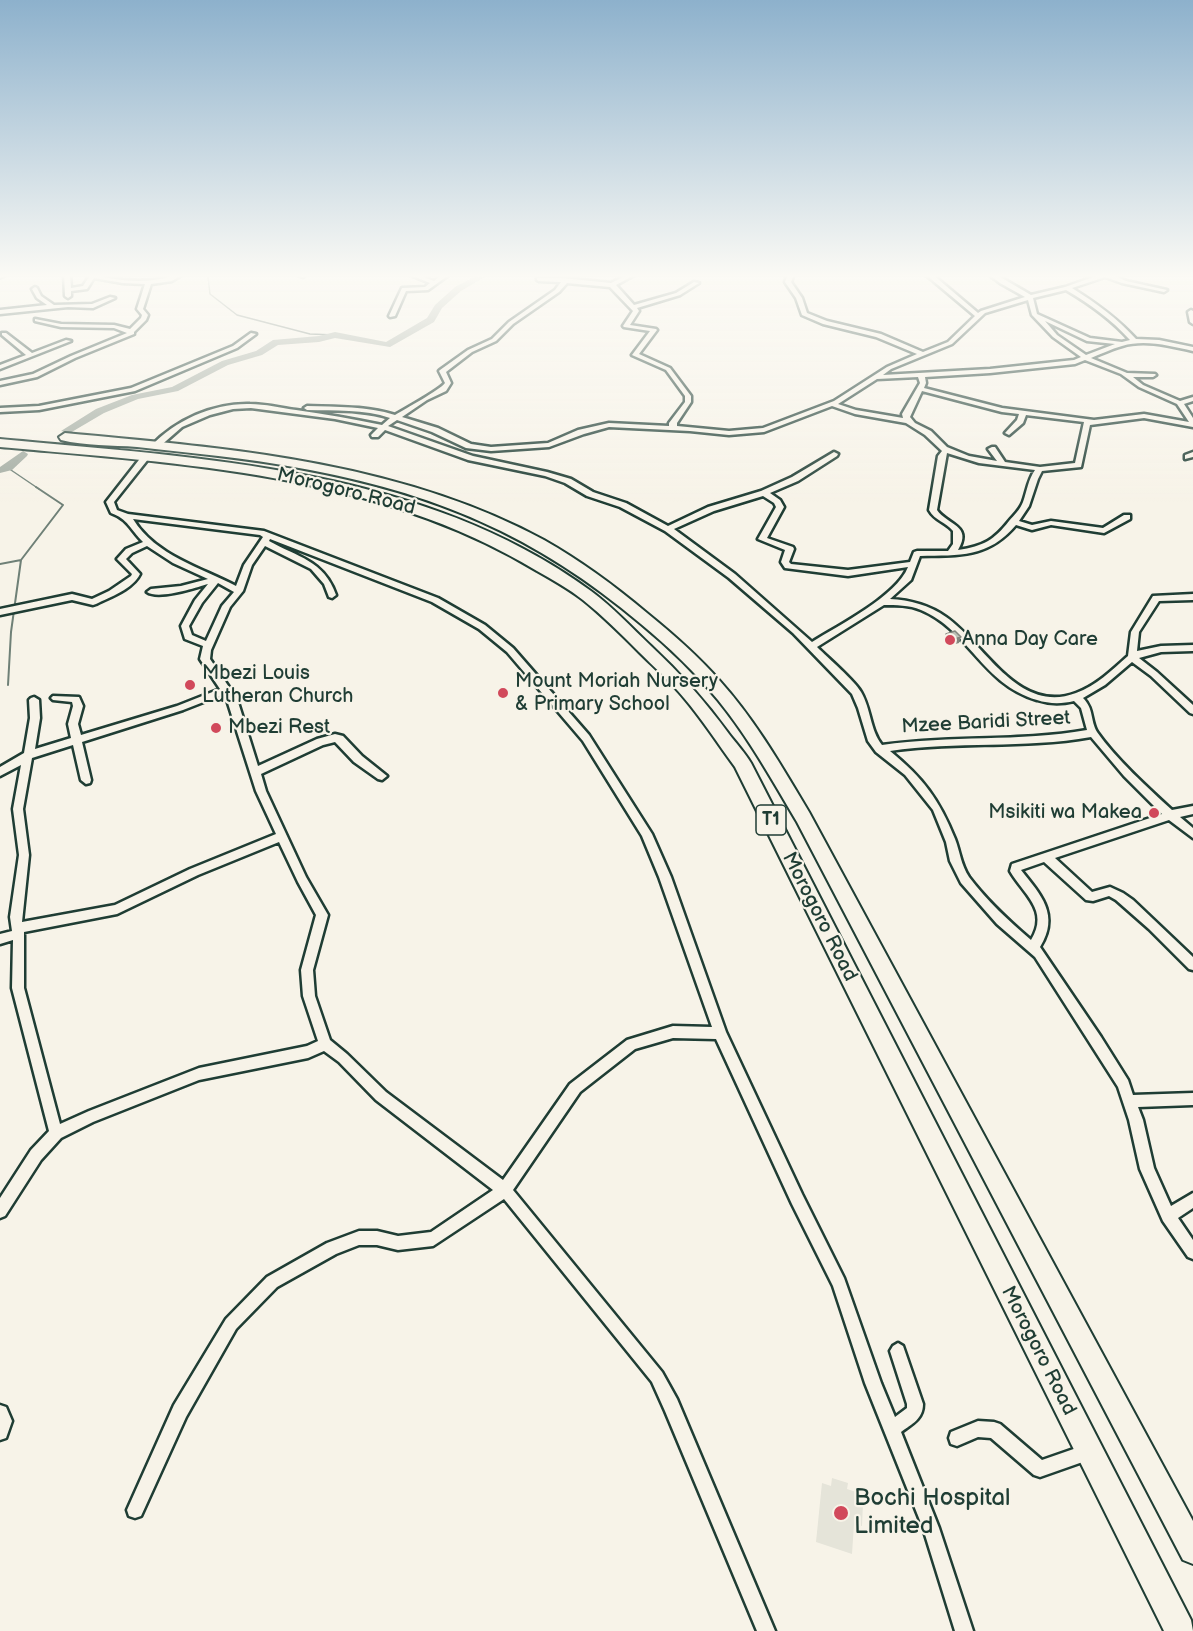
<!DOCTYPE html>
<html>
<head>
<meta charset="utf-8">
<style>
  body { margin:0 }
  canvas { display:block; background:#f7f3e8 }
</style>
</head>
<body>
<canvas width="1193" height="1631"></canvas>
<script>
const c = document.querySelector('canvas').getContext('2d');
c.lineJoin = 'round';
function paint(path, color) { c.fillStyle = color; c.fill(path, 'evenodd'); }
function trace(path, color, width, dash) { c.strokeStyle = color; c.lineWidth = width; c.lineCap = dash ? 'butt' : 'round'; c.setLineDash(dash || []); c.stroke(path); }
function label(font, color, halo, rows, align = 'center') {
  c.font = font + ' "Balsamiq Sans",sans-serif'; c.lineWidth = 4.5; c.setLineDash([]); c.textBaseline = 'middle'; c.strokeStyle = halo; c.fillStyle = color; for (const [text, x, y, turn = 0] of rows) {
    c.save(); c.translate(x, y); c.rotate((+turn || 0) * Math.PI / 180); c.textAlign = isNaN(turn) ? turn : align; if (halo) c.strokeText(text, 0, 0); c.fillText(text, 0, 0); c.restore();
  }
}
const built = new Path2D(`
  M832,1478l16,5 -1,6 9,3 -1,8 8,3 -1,23 -8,-2 -2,30 -36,-12 6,-59 9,3z`);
const streamFar1 = new Path2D(`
  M208,277l2,17 27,21 73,19 25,1
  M8,468l31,21`);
const stream = new Path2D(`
  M0,564l21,-4
  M8,685l3,-53 10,-72 42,-55 -27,-18`);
const river = new Path2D(`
  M480,274h10l-29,17 -19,17 -8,14 -44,25 -55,-9 -16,4 -41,3 -16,10 -34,10 -50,26 -40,8 -34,14 -34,20 -9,-2 35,-22 36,-14 40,-8 50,-26 34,-10 17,-11 46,-4 16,-4 51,10 41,-24 8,-13 20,-18z
  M23,451l5,3 -1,2 -15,14 -12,3v-6z`);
const street = new Path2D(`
  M64,274h6l1,14 12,-2 8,-12c7,0 10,3 18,4 23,4 46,5 68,-4l3,2 -8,5 -21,3 -8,25 5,6 -2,5 -12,12v2l-59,24 -38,19 -37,8v-4l33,-7 38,-18 56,-23 -13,-5 -53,-1 -26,-6v-2l26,5 53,1 16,4 11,-11 1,-3 -5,-6 8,-25 -22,-1 -29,-5 -7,11 -16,2v5l-3,2 -3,-2z
  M296,274h9l1,1 -3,2z
  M408,274h8l18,7 9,-7h7l-22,16 -22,1 -11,25 -5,1 -1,-1 13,-28 23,-1 5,-4z
  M629,274h7l-20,11 18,20 42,-12 18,-11 5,1 -19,12 -43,13 2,3 -9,14 26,4 1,1 -18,24 31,14 21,28v6l-14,21v3l52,5 34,-3 71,-27 53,-34 30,-13 -41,-17 -53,-13 -21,-9 -6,-17 -11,-16 3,-8h6l-3,8 11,16 5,15 20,8 54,13 42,18 25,-10 27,-26 -50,-42h7l46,39 3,-2 44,-14 -25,-14 -12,-9h7l36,21 34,-8 37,-13h9l15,7 41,9 -3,2 -42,-9 -17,-6 -33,11c24,15 45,30 64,51l23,1 34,7v4c-23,-5 -48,-12 -71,-5 -11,3 -21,8 -31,12l36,15 28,1 1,1 -3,2h-20l10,8 37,16 13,-4v4l-9,3 9,14v9l-49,-9 -54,7 -9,42 -39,4 -4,8 -9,27 -10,15 13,4 19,-4 52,7 21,-13h6v4l-26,14 -53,-8 -19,5 -16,-5c-28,33 -56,30 -96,31l-9,24 -21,19c20,1 39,6 56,18 39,27 72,98 130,76 20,-7 36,-23 52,-37l3,-24 22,-36 40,-2v6l-34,1 -20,31 -2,19 24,-5 32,-1v6l-32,1 -22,6 18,14 36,33v9l-3,-1 -39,-37 -19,-14 -27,23 -22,13c11,11 7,22 14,34 19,27 51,56 75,78l21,-4v8l-13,3 13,11v10l-24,-18 -114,38 37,34 18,-5 13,6 10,7 60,57v13l-4,-1 -40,-40 -33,-29 -7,-4 -16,5 -7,-1 -42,-38 -23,8c20,25 39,45 19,77l61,90 27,43 5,15 60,-2v12l-55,2 5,13 11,48 17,38 22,-13v15l-15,10 15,22v19l-5,-2 -25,-36 -23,-52 -11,-49 -11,-33 -83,-130 -38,-33 -36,-41 -11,-22 -4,-19 -13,-32 -28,-35 -29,-23 -8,-11 -10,-33 -6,-14 -59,-61 -64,-55 -64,-47 -45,-24 -33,-11 -22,-13 -20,-7 -77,-16 -83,-30 -7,7h-6l-1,-2 7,-7 -43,-9 -84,-11 -18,1 -23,6 -28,12 -24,21 -7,-2c25,-26 62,-43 99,-42 15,0 31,4 46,6 29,4 57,9 86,15l8,-7c-26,-9 -55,-7 -83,-8l-3,-2 3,-2c30,1 60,0 88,9 10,-6 45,-25 50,-32l-6,-12 1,-1 28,-20 24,-11 17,-17 46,-32 6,-8 -22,-1 -2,-1v-2h25l49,5zM567,283l43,4 23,24 -10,15 1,1 26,4 -18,24 34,15 19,26v6l-16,21v3l-60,-3 -31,7 -30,13 -57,4 -20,-3 -33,-16 -36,-11 25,-17 19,-9 5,-8 -5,-11 26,-20 24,-11 17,-17 46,-32zM1066,290c24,14 45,29 64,50l-8,2 -32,-4 -53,-24 -4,-16zM1028,300l4,15 21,22 28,20 -7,3 -84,9 -107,6 8,-6 61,-25 33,-31zM1045,321l42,20 28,3 -29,11 -29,-20zM1085,360l36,14 18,13 38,17 12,18 -45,-8 -50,6 -92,-12 -78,-20 2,-5 -1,-6 65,-4 85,-9zM918,377l2,6 -18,31 1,4 -47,-8 -18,-6 39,-25zM922,391l80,21 17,2 -2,6 -12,13 4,2 14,-12 3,-8 58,7 -9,41 -35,4 -35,-5 -10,-15h-3l-4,2 9,12 -28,-5 -22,-9 -16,-16 -16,-8 -5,-6zM832,406l23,8 51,9 19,12 17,16 -4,5 -9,54c6,11 17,12 24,21v13l-5,7h-31l-3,1 -4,10 -62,8 -57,-6 -2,-2 5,-13 -1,-2 -26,-9 17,-31 -4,-7 -10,-7 28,-12 39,-25 1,-2 -4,-2 -42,25 -31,14 -53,16 -40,19 -42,-23 -33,-11 -22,-13 -24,-7 -74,-16 -85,-30 9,-6 35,12 34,16 25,3 58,-4 35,-13 25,-7 81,4 39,4 35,-3zM947,453l32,10 56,7c-7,10 -8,21 -12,32 -3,8 -9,13 -14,19 -15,19 -25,25 -51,29 15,-25 -11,-25 -21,-40zM763,496l11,7 2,4 -18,32 27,11 -4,12 4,6 63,8 60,-9c-11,29 -69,58 -96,75l-77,-68 -61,-45 40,-18zM884,605c12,0 25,0 37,5 48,20 61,74 116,90 12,4 25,4 37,1l7,7 6,22c-68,12 -137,5 -205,15 -12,-15 -11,-36 -21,-53 -7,-12 -33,-34 -44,-45zM1091,737l33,39 38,38 -150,50 -2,7c13,23 40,39 21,69 -22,-19 -44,-39 -62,-63 -8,-12 -9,-25 -14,-38 -16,-40 -32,-61 -65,-88 66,-10 134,-2 201,-14z
  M35,287l2,1 4,8 13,9 38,-1 18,-7 5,1 -22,10 -25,-1 -68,7v-4l47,-5 -10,-7 -5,-9z
  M1191,310l2,1v13l-3,-2 -2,-10z
  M2,333h4l26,20 34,-13 5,1 -71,28v-4l26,-10 -24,-20z
  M251,333l5,1 -19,14 -102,43 -96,19 -39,2v-4l39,-2 92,-18 102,-42z
  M1193,452v5l-8,2v-4z
  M142,456l7,2 -35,44 3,8 11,4 136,17 174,67 47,27 28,23 76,87 63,99 19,43 55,155 76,162 42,84 37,105 14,34 12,-9v-4l-17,-53 3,-5 5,-3 5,3 20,58c0,15 -11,20 -22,28l38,96 34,103h-18l-32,-103 -58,-145 -32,-97 -41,-82 -76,-165 -43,-1 -38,11 -55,43 -67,98 149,182 15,27 98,232h-18l-92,-220 -13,-29 -148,-183 -71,47 -35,4 -21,-5h-18l-23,9 -59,33 -41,42 -50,88 -45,99 -6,2 -6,-2 -2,-6 47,-105 52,-86 41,-42 60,-34 32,-12h18l21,5 33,-4 62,-42 -117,-90 -37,-38 -15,-11 -16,7 -109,22 -106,42 -32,16 -20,22 -36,56 -5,2v-20l31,-48 18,-19 -37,-143 1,-48 -13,4v-10l12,-3 -2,-14 9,-62 -6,-46 8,-44 -21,11v-9l24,-14 6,-35 -1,-18 2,-2 3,-1 5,3 1,18 -5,31 36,-11 -3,-14 5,-18 -1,-4 -19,-2 -2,-2 2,-2 26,1 4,9 -5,18 3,11 96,-29 43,-17 -20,-30 3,-13 -18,-7 -4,-13 14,-26 13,-16c-13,4 -50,16 -61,8l4,-3 30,-3 27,-7 -35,-16 -26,-17 -15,7 -6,6 14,15c-7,15 -30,23 -44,30l-3,1 -21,-5 -72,15v-6l72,-15 20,5 17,-8 22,-15 1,-2 -15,-15 9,-10 17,-7c-13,-13 -15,-23 -32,-29l-5,-11zM133,519l127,16 3,2 -19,28 -8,21c-36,-19 -80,-30 -103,-67zM270,539l162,63 47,27 28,23 76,89 59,95 17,41 53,150 -39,-1 -46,14 -57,44 -67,96 -117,-88 -39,-38 -17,-14 -15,-44 -2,-26 15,-55 -22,-38 -40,-86 -5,-17 62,-29 12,-3 19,20 24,17 4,1 5,-4 -25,-20 -19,-20 -8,-2 -18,5 -59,27 -21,-67 -27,-40 1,-9 19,-43 13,-16 9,-26 13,-19 46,23 13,15 5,13 3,1 4,-3c-12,-35 -39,-38 -67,-54zM218,583l16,9 -12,14 -16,35 -14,-6 -3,-9 13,-23zM224,694l3,6 29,91 20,43 -86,35 -75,36 -93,17 7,-67 -6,-46 9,-51 41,-13 8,35 5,4 4,-1 1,-3 -9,-38 101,-32zM279,842l19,40 18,33 -15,55 2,26 15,45 -11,5 -108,22 -110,43 -29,13 -36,-136v-56l93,-18 81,-39z
  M0,1405l6,2 6,14 -6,17 -6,2z
  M978,1421l16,1 6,2 42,36 46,-16 6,2 2,6 -2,6 -54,19 -6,-2 -43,-37 -13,-1 -21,9 -6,-2 -2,-6 2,-6z`);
const secondary = new Path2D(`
  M0,274h9l-9,4z`);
const highway = new Path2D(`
  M65,433c162,15 333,28 479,107 37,21 71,46 103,73 26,21 51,43 73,68 36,40 62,86 89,131l384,709v43l-10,-4 -386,-738c-25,-42 -48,-84 -79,-122 -23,-28 -49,-53 -77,-76 -105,-89 -208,-132 -342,-156 -53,-10 -108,-15 -162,-21 -25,-2 -52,-1 -76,-7l-2,-3z
  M0,439c200,19 422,28 591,152 22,16 40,36 60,55 29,27 54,55 78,88 7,9 16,19 22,29l440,857 2,11h-29l-429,-864c-17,-23 -33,-48 -51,-69 -14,-17 -30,-31 -45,-46 -18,-18 -36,-36 -56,-52 -14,-11 -30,-20 -46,-29 -161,-98 -354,-107 -537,-124z`);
const wall = new Path2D(`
  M946,634l13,9 -10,2 -5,-5z`);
const shadedWall = new Path2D(`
  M961,637l-2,6 -10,2 2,-5z`);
const building = new Path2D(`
  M955,631l6,6 -10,3 -5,-6z`);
const markers = [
  [950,640,6,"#d1495b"],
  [190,685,6,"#d1495b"],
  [503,693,6,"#d1495b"],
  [216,728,6,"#d1495b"],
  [1154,813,6,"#d1495b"],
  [841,1513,8,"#d1495b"]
];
const shields = [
  [771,820,30]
];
const shieldNames = [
  ["T1",771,820]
];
const streetNames = [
  ["Morogoro Road",346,492,14],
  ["Mzee Baridi Street",986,723,-3],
  ["Morogoro Road",819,917,63],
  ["Morogoro Road",1038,1351,63]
];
const poiNames = [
  ["Anna Day Care",962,640],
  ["Mbezi Louis",202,674],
  ["Lutheran Church",202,697],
  ["Mount Moriah Nursery",515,682],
  ["& Primary School",515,705],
  ["Mbezi Rest",228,728],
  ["Msikiti wa Makea",1142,813,"right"]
];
const nearPoinames = [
  ["Bochi Hospital",854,1499],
  ["Limited",854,1527]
];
paint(built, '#e5e4d9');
trace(streamFar1, '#6f8077', 1.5);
trace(stream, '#6f8077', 2);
paint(river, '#a4ada3');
trace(street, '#1f3d34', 5);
trace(secondary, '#1f3d34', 4);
trace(highway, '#1f3d34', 4);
paint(street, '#f7f3e8');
paint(secondary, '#f7f3e8');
paint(highway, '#f7f3e8');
paint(wall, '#a1a69d');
paint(shadedWall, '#83877f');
paint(building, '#bbc1b6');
trace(building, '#83877f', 1.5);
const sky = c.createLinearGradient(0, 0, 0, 502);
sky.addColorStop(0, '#8db1cc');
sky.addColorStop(0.55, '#fbfaf5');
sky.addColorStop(1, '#fbfaf500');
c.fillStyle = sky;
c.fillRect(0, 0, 1193, 502);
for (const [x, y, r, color] of markers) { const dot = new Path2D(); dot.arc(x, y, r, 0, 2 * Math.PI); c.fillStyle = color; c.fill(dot); trace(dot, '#f7f3e8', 2); }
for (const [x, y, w] of shields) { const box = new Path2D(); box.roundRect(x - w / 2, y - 15, w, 30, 4.5); c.fillStyle = '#f7f3e8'; c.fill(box); trace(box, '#1f3d34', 1.5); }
label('bold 18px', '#1f3d34', null, shieldNames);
label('20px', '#1f3d34', '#f7f3e8', streetNames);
label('20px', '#1f3d34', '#f7f3e8', poiNames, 'left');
label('24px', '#1f3d34', '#f7f3e8', nearPoinames, 'left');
</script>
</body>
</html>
